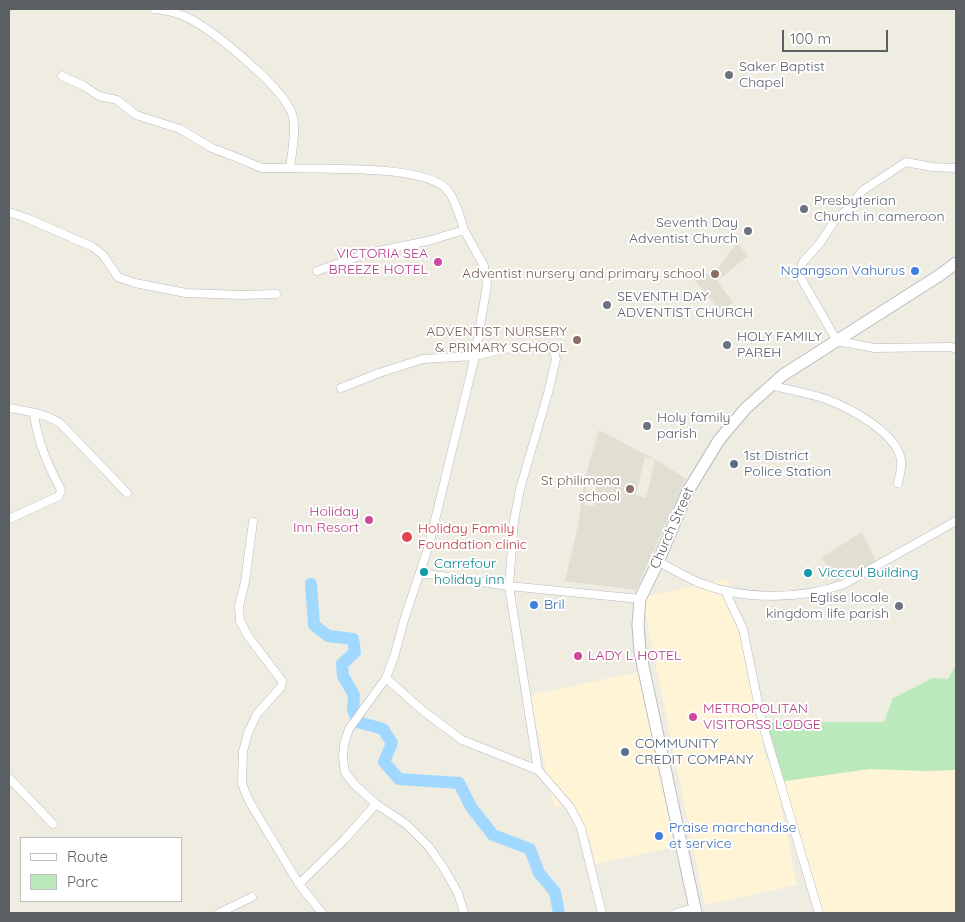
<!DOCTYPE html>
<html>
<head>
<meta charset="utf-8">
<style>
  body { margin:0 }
  #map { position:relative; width:965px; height:922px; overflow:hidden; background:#efece2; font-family:Quicksand,sans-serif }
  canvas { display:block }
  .frame { position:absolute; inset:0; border:10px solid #5a5f64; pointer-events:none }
  .legend { position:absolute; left:20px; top:837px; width:162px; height:65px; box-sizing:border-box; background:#fff; border:1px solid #bdbfc1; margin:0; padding:6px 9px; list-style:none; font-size:15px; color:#5a5f64 }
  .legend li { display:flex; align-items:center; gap:10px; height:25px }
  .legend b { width:25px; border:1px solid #bdbfc1 }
  .scale { position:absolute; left:782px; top:30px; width:106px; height:22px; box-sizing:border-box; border:2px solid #5a5f64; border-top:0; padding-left:6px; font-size:15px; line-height:18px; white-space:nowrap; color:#5a5f64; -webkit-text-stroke:4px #fff; paint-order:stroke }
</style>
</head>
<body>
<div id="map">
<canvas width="965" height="922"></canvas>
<div class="frame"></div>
<ul class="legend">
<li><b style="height:6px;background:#fff"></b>Route</li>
<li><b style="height:14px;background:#bce9bb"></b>Parc</li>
</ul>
<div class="scale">100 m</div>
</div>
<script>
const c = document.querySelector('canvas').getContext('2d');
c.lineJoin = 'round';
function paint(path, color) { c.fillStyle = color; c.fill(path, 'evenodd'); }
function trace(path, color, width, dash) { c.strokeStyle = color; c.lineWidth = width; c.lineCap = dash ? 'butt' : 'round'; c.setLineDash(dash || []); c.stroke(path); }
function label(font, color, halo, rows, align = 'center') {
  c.font = font + ' Quicksand,sans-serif'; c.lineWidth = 4; c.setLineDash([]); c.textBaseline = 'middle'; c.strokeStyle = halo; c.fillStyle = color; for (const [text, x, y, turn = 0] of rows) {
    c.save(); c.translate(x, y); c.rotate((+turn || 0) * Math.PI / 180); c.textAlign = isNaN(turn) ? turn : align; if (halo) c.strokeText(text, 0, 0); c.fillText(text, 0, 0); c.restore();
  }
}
const commercial = new Path2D(`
  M728,579l39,184h5l25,122 -92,20 -63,-308z
  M639,672l36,175 -80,17 -5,-27 -9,2 -8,-36 -19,4 -24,-112z
  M869,769l57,2 30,-1v143h-137l-40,-131z`);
const education = new Path2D(`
  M737,242l11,14 -31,25 16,21 -12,10 -27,-33 23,-9z
  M599,430l59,31 28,18 -50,111 -71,-9 13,-55 7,-49zM645,457l10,3 -9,38 -10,-3zM587,484l10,1 -3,21 -9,-1z
  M862,532l14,29 -26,16 -16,4 -12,-24z`);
const green = new Path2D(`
  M956,665v105l-30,1 -57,-2 -90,13 -17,-60h122l9,-24 40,-20 15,1z`);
const river = new Path2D(`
  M311,584l3,41 14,11 25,3 2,13 -13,12 1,12 11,19 -1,15 5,12 25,7 9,14 -8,19 15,17 60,4 12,24 22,28 37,14 9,24 16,19 4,21`);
const street = new Path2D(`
  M154,9c14,1 28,5 40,12 24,14 94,70 99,96 3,16 -1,35 -3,51 33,2 138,-4 158,23 8,10 12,26 16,39
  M62,76l22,10 15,10 18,4 19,15 44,14 32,19 26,10 24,10h28
  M956,168l-24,-1 -26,-5 -44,29 -12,16 -15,13 -15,23 -17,19 -3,9 2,9 35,61 38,7 76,-1 5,2
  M9,212l20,7 64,28 10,8 15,22 17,6 51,10 55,2 35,-1
  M317,271l51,-18 60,-12 36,-11 20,36 3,19 -12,71 -46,189 -24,72 -11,40 -8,21 -37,51 -5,15 -1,14 2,14 9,12 22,20 30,20 23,23 14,20 15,26 6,20
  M770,385c19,5 38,8 56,14 24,9 71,34 75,61 1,8 -1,15 -3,23
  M341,388l38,-15 44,-14 52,-3 29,-7 38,-3 7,1 5,4 2,8 -8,34 -28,96 -6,32 -5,65 29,184 32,37 11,21 21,85
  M9,408c17,3 36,5 51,15l67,70
  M9,519l50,-23 2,-6c-13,-25 -24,-49 -27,-77
  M253,522l-8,60 -6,24 1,15 8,15 34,45 -1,6 -24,27 -9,19 -5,18 -1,33 7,17 50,83 23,29
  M658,562c14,6 27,15 42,21 43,17 99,17 144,1l112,-63
  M420,573l89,13 131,13
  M725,591l18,38 19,93 57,191
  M386,678l36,32 40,30 76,30
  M9,778l44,46
  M299,884l45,-44 32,-36
  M219,913l33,-16
  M676,913l18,-5`);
const secondary = new Path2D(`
  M696,913l-56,-261 -2,-27 2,-26 18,-37 30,-71 31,-51 27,-32 37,-33 157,-100 16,-12`);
const markers = [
  [729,75,5,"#6b7280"],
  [804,209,5,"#6b7280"],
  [748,231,5,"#6b7280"],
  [438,262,5,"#d1479c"],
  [915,271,5,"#3f7fe0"],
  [715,274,5,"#8d6e63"],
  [607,305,5,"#6b7280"],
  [577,340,5,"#8d6e63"],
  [727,345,5,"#6b7280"],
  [647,426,5,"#6b7280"],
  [734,464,5,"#5c6f8a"],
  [630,489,5,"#8d6e63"],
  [369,520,5,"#d1479c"],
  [407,537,6,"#e0444e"],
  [424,572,5,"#0f9aa8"],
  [808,573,5,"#0f9aa8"],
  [534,605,5,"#3f7fe0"],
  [899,606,5,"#6b7280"],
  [578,656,5,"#d1479c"],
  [693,717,5,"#d1479c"],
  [625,752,5,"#5c6f8a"],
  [659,836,5,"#3f7fe0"]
];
const worshipNames = [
  ["Saker Baptist",739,67],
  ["Chapel",739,83],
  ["Presbyterian",814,201],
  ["Church in cameroon",814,217],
  ["Seventh Day",738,223,"right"],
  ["Adventist Church",738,239,"right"],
  ["SEVENTH DAY",617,297],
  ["ADVENTIST CHURCH",617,313],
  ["HOLY FAMILY",737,337],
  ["PAREH",737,353],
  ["Holy family",657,418],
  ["parish",657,434],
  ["Eglise locale",889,598,"right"],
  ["kingdom life parish",889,614,"right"]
];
const hotelNames = [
  ["VICTORIA SEA",428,254],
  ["BREEZE HOTEL",428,270],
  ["Holiday",359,512],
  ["Inn Resort",359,528],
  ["LADY L HOTEL",588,656,"left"],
  ["METROPOLITAN",703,709,"left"],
  ["VISITORSS LODGE",703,725,"left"]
];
const shopNames = [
  ["Ngangson Vahurus",905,271,"right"],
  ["Bril",544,605],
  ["Praise marchandise",669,828],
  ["et service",669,844]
];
const educationNames = [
  ["Adventist nursery and primary school",705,274],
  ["ADVENTIST NURSERY",567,332],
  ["& PRIMARY SCHOOL",567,348],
  ["St philimena",620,481],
  ["school",620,497]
];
const serviceNames = [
  ["1st District",744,456],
  ["Police Station",744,472],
  ["COMMUNITY",635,744],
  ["CREDIT COMPANY",635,760]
];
const streetNames = [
  ["Church Street",672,528,-66]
];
const healthNames = [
  ["Holiday Family",418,529],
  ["Foundation clinic",418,545]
];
const cultureNames = [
  ["Carrefour",434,564],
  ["holiday inn",434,580],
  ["Vicccul Building",818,573]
];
paint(commercial, '#fff5d6');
paint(education, '#e1ded2');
paint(green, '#bce9bb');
trace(river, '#a1d8ff', 12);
trace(street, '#b7bac0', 9);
trace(secondary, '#b7bcc2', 13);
trace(street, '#fff', 8);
trace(secondary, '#fff', 11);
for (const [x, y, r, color] of markers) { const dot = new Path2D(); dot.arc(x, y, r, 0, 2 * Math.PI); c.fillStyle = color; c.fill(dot); trace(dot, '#fff', 2); }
label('14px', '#5b616d', '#fff', worshipNames, 'left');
label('14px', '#b23c85', '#fff', hotelNames, 'right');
label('14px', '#366cbe', '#fff', shopNames, 'left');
label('14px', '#785e54', '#fff', educationNames, 'right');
label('14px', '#4e5e75', '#fff', serviceNames, 'left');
label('14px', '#5a5f64', '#fff', streetNames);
label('14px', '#be3a42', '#fff', healthNames, 'left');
label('14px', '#0d838f', '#fff', cultureNames, 'left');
</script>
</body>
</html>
